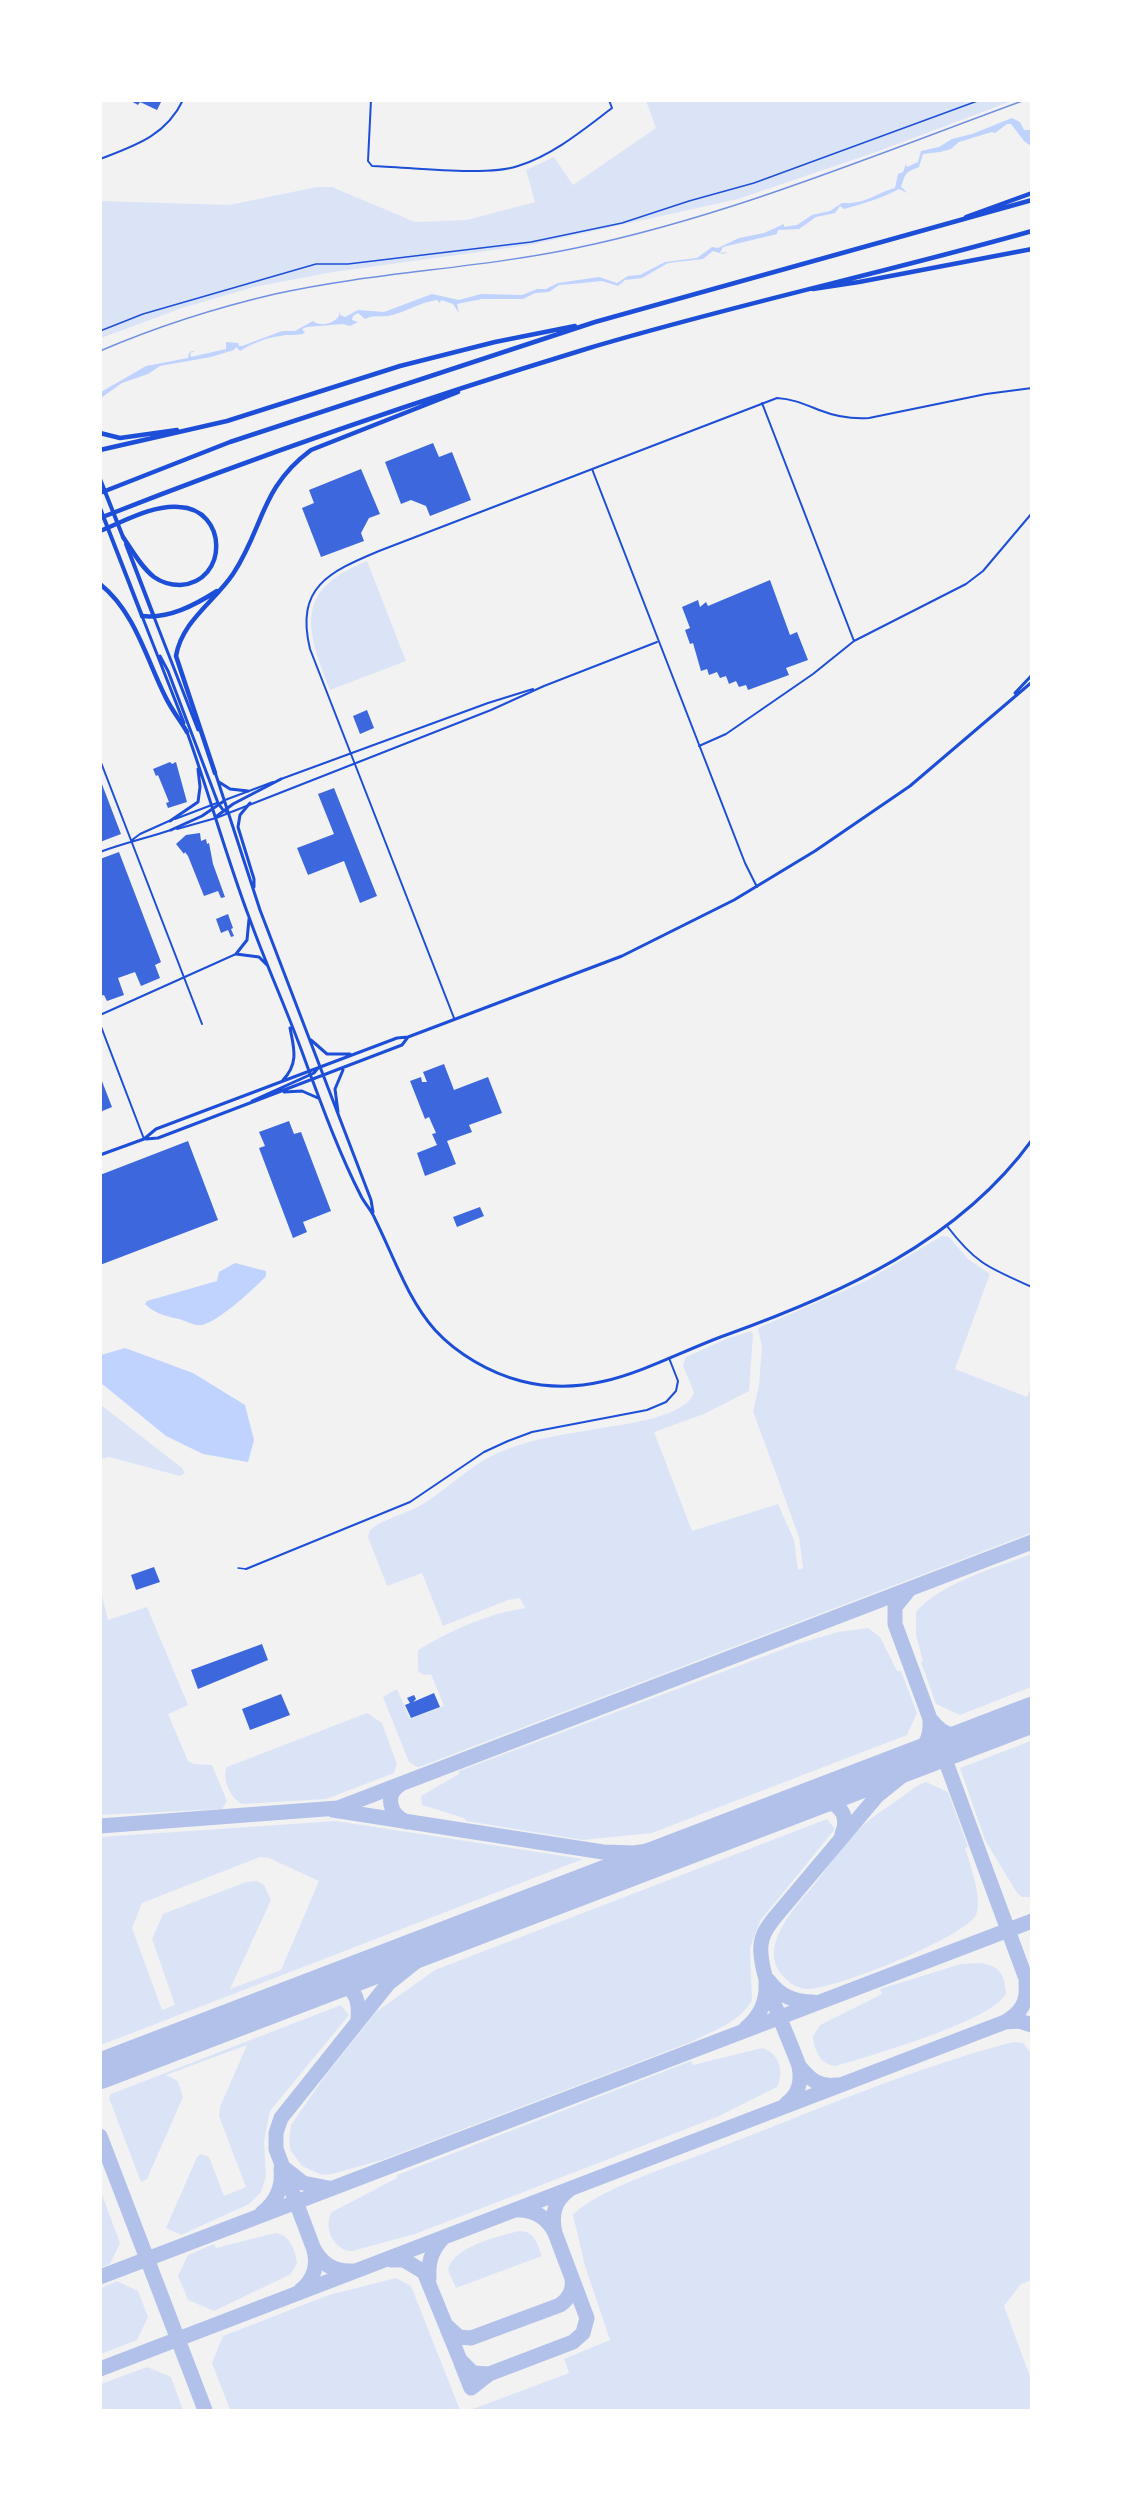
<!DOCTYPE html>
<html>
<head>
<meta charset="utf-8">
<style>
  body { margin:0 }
  #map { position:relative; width:1132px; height:2511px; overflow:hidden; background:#f2f2f2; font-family:Quicksand,sans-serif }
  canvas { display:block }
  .frame { position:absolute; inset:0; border:102px solid #fff; pointer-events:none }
</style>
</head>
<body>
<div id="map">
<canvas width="1132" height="2511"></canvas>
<div class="frame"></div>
</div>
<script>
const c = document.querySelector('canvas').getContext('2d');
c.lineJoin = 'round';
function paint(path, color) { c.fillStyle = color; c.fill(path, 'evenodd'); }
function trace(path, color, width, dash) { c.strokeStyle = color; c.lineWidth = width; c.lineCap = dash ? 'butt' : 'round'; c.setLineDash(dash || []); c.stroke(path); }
const green = new Path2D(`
  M646,101h366l-136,51 -138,47 -208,46 -197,27 -79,15 -72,21 -81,30v-137l128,4 88,-18h15l83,35 52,-2 68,-18 -9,-32 28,-13 19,28 83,-57z
  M367,561l39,100 -76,29c-24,-62 -37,-99 37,-129z
  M942,1236l7,1 19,22 22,15 -35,95 72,28 4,-10v146l-609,233 -5,1 -8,-5 -26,-65 14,-8 13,30 34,-13 -13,-32 -7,1 -6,-4v-21c34,-20 68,-36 107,-42l-5,-10 -12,2 -65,26 -21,-53 -35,13 -19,-49 2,-7c14,-12 37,-16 53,-26 26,-16 47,-39 75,-51 30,-14 65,-18 97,-24 24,-4 92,-11 99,-37l-11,-26 3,-9 40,-18 25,-8 2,4 -4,56 -45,23 -50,18 38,99 86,-27 16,36 4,30 5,-2 -4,-31 -46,-126 6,-26 3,-38 -4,-19 108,-47z
  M101,1405l81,63 3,5 -5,3 -71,-19 -8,2z
  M1031,1554v133l-71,28 -24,-11 -15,-42 2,-1 -7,-26v-23c24,-29 80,-44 115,-58z
  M100,1588l8,32 39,-13 41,98 -20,9 20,47 6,3 18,1 15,36 -5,8 -121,6z
  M868,1628l12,9 17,34h4l16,42 -10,22 -255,98 -69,7 -117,-19 -2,-3 -42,-13 -1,-9 38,-22v-3l338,-127 41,-12z
  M367,1713l15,10 15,41 -3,9 -68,26 -84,5c-11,-5 -21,-26 -15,-37z
  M1031,1741l1,156h-10l-5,-4 -32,-53 -25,-72z
  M926,1782l22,10 20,55 -3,1c5,16 18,52 11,67 -11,22 -144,76 -170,74 -9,-1 -17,-6 -23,-13 -26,-28 11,-68 30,-90 16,-20 31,-43 49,-60 10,-9 22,-17 33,-24 10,-7 19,-16 31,-20z
  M827,1819l8,10 -75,92 -10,27 2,52c-11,22 -40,31 -61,42l-309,118 -50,14 -10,1 -20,-9 -11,-15 -2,-9 2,-17 34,-49 51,-64 59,-42z
  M336,1821l247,38 -482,186v-208zM260,1857l9,1 50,23 -38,89 -51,19 41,-89 -7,-15 -7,-4 -11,1 -83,32 -11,25 23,66 -13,5 -30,-82 10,-25z
  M980,1963c20,3 24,10 26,30 -10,27 -140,64 -170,73 -16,-1 -22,-16 -23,-30l7,-11 62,-31 -2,-5 81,-25z
  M341,2005l8,10 -79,96 -6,30 2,35 -5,16 -12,12 -68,31 -15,-7 31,-71 4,-3 8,3 15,39 22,-9 -27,-71 1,-9 27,-62 -81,30 12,6 5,16 -36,82 -6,3 -32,-84 2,-4z
  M1013,2042l10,1 8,10 1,227 -11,4 -17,22 27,73v31h-561l99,-37 -5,-14 46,-19 -25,-74 -12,-51c25,-26 104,-51 140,-65 99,-38 197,-81 300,-108z
  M762,2048c17,4 23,25 15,39l-60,30 -302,117 -63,17c-18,0 -30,-24 -20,-39l65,-34v-3l294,-114 2,4z
  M101,2192l19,51 -10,21 -9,4z
  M519,2231c16,0 18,12 23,25l-86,32 -8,-18c4,-23 51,-34 71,-39z
  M275,2233c15,2 20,16 22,30l-6,11 -77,37 -26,-11 -10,-24 10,-21 26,-11 2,4z
  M396,2278l15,8 49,124h-230l-18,-47 11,-27 106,-41z
  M117,2281l21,10 10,26 -11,23 -36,14v-66z
  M147,2367l24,10 12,33h-82v-26z`);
const water = new Path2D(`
  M1012,118l8,4 4,8h7v16l-7,-5 -13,-17h-4l-12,9 -3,-1 -33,10 -8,7 -11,3 -17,2 -4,13c-15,6 -13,6 -18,20l7,6 -9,-4c-17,9 -36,15 -55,20l-4,-3 -5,7 -19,4 -17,12 -21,1 -1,4 -54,13 -3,6 8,-1 -5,2 -10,-3 -10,8 -35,4 -26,15 -17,2 -7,6 -16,-5 -30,3 -13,1 -10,7 -14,1 -12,6h-41l-25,5 2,9 -6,-9 -12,-4 -1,3 -3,-3c-18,2 -32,13 -49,16 -8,1 -15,-1 -23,3l-7,-6 -5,3 -1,4 6,2 -8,4 -7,-2 -36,3 -5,2 3,4c-8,3 -17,1 -25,3 -15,2 -29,8 -40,15l-4,-4 -2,3 -23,7 -51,9 -12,8 -26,9 -21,15v-6l45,-26 42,-8 1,-5 3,-2h3l-5,2 1,4 35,-8v-7l12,1 1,3h3l40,-15h13l18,-10c8,6 20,3 26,-5v-6l1,5 5,2 13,-7 26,2 48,-18 27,6 22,-6 41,1 15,-6h9l12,-6 41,-6 18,6 11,-7 12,-1 25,-13 32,-4 15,-11 6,1 21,-10 25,-5 20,-9v3l13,-2 15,-10 18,-4 12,-8c25,1 32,-9 53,-15l3,-14 5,-2 3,-8 1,3 11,-5 3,-11 18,-4 13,-8 20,-5z
  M235,1263l31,8v5c-11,12 -48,46 -64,49 -7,1 -16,-4 -23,-6 -14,-3 -23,-5 -34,-15l2,-3 70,-20 2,-9z
  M125,1348l68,25 52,32 9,35 -6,22 -45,-8 -37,-18 -65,-53v-28z`);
const taxiway = new Path2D(`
  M908,1591l-13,16v17l137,371
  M932,1721c11,15 25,17 43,16
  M996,1729l36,-5
  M908,1760c16,-8 23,-21 22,-39
  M401,1784c-17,10 -12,31 6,38
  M811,1799c22,-1 41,12 31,35
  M333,1810l270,42 31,1 60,-9
  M100,1826l238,-18 694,-266
  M769,1981c11,15 25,21 44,21
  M1026,1983c2,19 -5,30 -21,39l14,-1 13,4
  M315,1989c29,-7 46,-4 43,31
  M746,2028c14,-12 21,-26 20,-44
  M799,2066c-11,-31 -41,-91 -38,-121 1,-12 8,-20 15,-29l101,-120 41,-33 35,-18
  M786,2104c13,-10 16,-22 13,-38 11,13 20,22 38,19
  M100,2136l105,274
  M284,2168l19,15 26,5
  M516,2210c18,-1 31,7 39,23
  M262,2213c14,-11 21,-26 19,-44
  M313,2247l-37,-98v-16l5,-15 107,-134 40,-32 34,-19
  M391,2260h13l20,12 36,88 13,13 16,1 84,-32 10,-9 4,-15 -32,-85c-4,-18 -1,-32 14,-43
  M100,2277l932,-356
  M429,2279c-1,-17 2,-27 13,-40
  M300,2291c14,-11 19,-26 13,-44 8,17 21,25 39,24
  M447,2326l12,11 12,1 89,-33c10,-7 14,-16 12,-27
  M461,2363l10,25 18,-14
  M100,2369l905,-347`);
const runway = new Path2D(`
  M100,2071l932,-356`);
const building = new Path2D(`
  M129,100h33l-5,10 -17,-8 -2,3z
  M433,443l6,14 13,-5 19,48 -41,16 -4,-10 -15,-6 -10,4 -16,-42z
  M361,469l19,45 -11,4 -8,15 3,8 -43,16 -19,-49 12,-5 -5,-13z
  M770,580l20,55 7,-3 11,28 -22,8 3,7 -41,15 -2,-5 -7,2 -3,-6 -7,3 -3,-8 -6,2 -3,-6 -8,3 -2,-6 -6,2 -8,-28 -3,1 -5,-14 5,-2 -8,-21 16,-7 2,7 6,-5 2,4z
  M367,710l7,18 -14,6 -7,-18z
  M170,762l2,2 4,-2 11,40 -19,6 -2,-5 3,-1 -11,-27 -2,1 -3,-7z
  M100,779l21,55 -21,8z
  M334,788l43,108 -17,7 -16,-42 -36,14 -11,-27 37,-14 -16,-40z
  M200,833l1,8 5,-2 1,5 2,-1 4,21 12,33 -4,1 -3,-7 -14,5 -16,-40 -3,-4 -1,2 -8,-10 10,-9z
  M119,852l42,110 -6,3 5,13 -19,8 -6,-14 -17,6 6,17 -17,6 -3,-6 -4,1v-137z
  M228,914l5,14 -2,1 3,7 -3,1 -3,-7 -7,3 -5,-14z
  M444,1064l10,26 34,-13 14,36 -33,12 3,7 -25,9 9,23 -31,12 -8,-23 20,-8 -5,-11 4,-1 -7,-16 -4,2 -15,-38 11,-4 1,5h5l-4,-10z
  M100,1076l12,31 -12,5z
  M289,1121l5,13 7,-2 30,79 -28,11 4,10 -14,6 -34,-90 6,-2 -6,-14z
  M188,1141l30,79 -118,45v-90z
  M480,1207l4,9 -27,11 -4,-10z
  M154,1567l6,15 -24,8 -5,-15z
  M262,1644l6,16 -70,29 -7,-19z
  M434,1693l6,14 -29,11 -6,-13 5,-2 -3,-5 7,-3 2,4 -3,3z
  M281,1694l9,21 -40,15 -8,-21z`);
const path = new Path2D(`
  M100,331l43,-17 173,-50h32l183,-22 91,-19 67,-22 65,-18 226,-83`);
const service = new Path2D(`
  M238,1568l8,1`);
const minor = new Path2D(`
  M371,100l-3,61 4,5c38,1 113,11 146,0 35,-11 65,-36 94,-58l-3,-8
  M100,159c34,-13 66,-23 83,-59
  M762,403l92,238
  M592,469l153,394 12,24
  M699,746l27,-12 87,-60 41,-33 112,-57 17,-13 49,-58
  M100,760l102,264
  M281,779l207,-76 45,-14
  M225,800l48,-18
  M175,819l42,-16
  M177,829l39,-11 275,-108 53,-24 113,-44
  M132,840l8,-6 29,-13
  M100,852c24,-9 47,-14 71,-22
  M100,1015l136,-61
  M454,1018l-144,-369c-15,-62 19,-77 69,-98l398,-153c17,1 29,7 45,13 15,6 30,8 47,7l117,-24 46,-6
  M100,1024l44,115
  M947,1226c29,38 42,42 85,61
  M246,1569l164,-67 74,-50 24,-11 24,-9 115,-22 19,-8 10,-11 2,-10 -9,-23`);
const tertiary = new Path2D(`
  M142,616l42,107
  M154,617l44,113
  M160,656l8,15 50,132 5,7 5,2
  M1015,693l17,-18
  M187,732c22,61 39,124 62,185 17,48 39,95 56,143 17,46 34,93 56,136 4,8 11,15 14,23 19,38 32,79 60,111 22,24 55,43 86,51 77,20 136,-21 205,-46 114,-41 232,-93 306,-195
  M215,772l45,138 111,290 2,12
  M219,782l11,7 18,2
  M250,803l-10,12 -2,12 16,52v8
  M217,816l16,-12 48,-25
  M170,821l28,-19 2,-15 -2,-18
  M171,830l31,-14 22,-15
  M236,954l11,-14 2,-21
  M236,954l23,3 8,8
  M311,1040l16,14h23
  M283,1080c16,-17 11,-32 7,-52
  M284,1092l18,-1 16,7
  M252,1101l62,-28 4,-5
  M338,1112l-3,-23 8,-19
  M146,1139l12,-1 244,-93 6,-8
  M100,1155l44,-16 12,-10 241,-91 11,-1 214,-81 112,-56 81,-49 95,-65 122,-104`);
const secondary = new Path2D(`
  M100,479l23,58
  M100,508l42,108
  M126,544l28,73`);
const motorway = new Path2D(`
  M966,217l66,-24
  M813,289l46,-7 173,-33
  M100,433l20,5 57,-8
  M100,450l127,-29 173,-55 95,-24 80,-16
  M100,493l130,-51 365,-120 437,-122
  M100,518c160,-63 322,-119 486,-169 147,-44 298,-76 446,-118
  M100,531c25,-10 52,-26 79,-24 49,2 50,75 1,78 -9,0 -19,-3 -26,-8 -13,-10 -22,-27 -31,-40
  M100,584c35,28 46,74 65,112 6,13 15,24 22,36
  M142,616c27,3 53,-11 75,-25
  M215,773l-39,-117c6,-35 38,-54 57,-82 31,-47 27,-86 78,-124l147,-58`);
const rail = new Path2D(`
  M100,351c56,-24 115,-43 175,-57 99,-22 201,-25 301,-46 154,-32 301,-94 449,-148`);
paint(green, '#dbe4f7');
paint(water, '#bfd3fe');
trace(taxiway, '#b2c1ea', 15);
trace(runway, '#b2c1ea', 36);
paint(building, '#3d67dc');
trace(path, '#1d4ed8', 1.5);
trace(service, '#1d4ed8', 1.5);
trace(minor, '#1d4ed8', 2);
trace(tertiary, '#1d4ed8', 3);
trace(secondary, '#1d4ed8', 4);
trace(motorway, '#1d4ed8', 4.5);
trace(rail, '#7290e2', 1.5);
</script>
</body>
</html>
